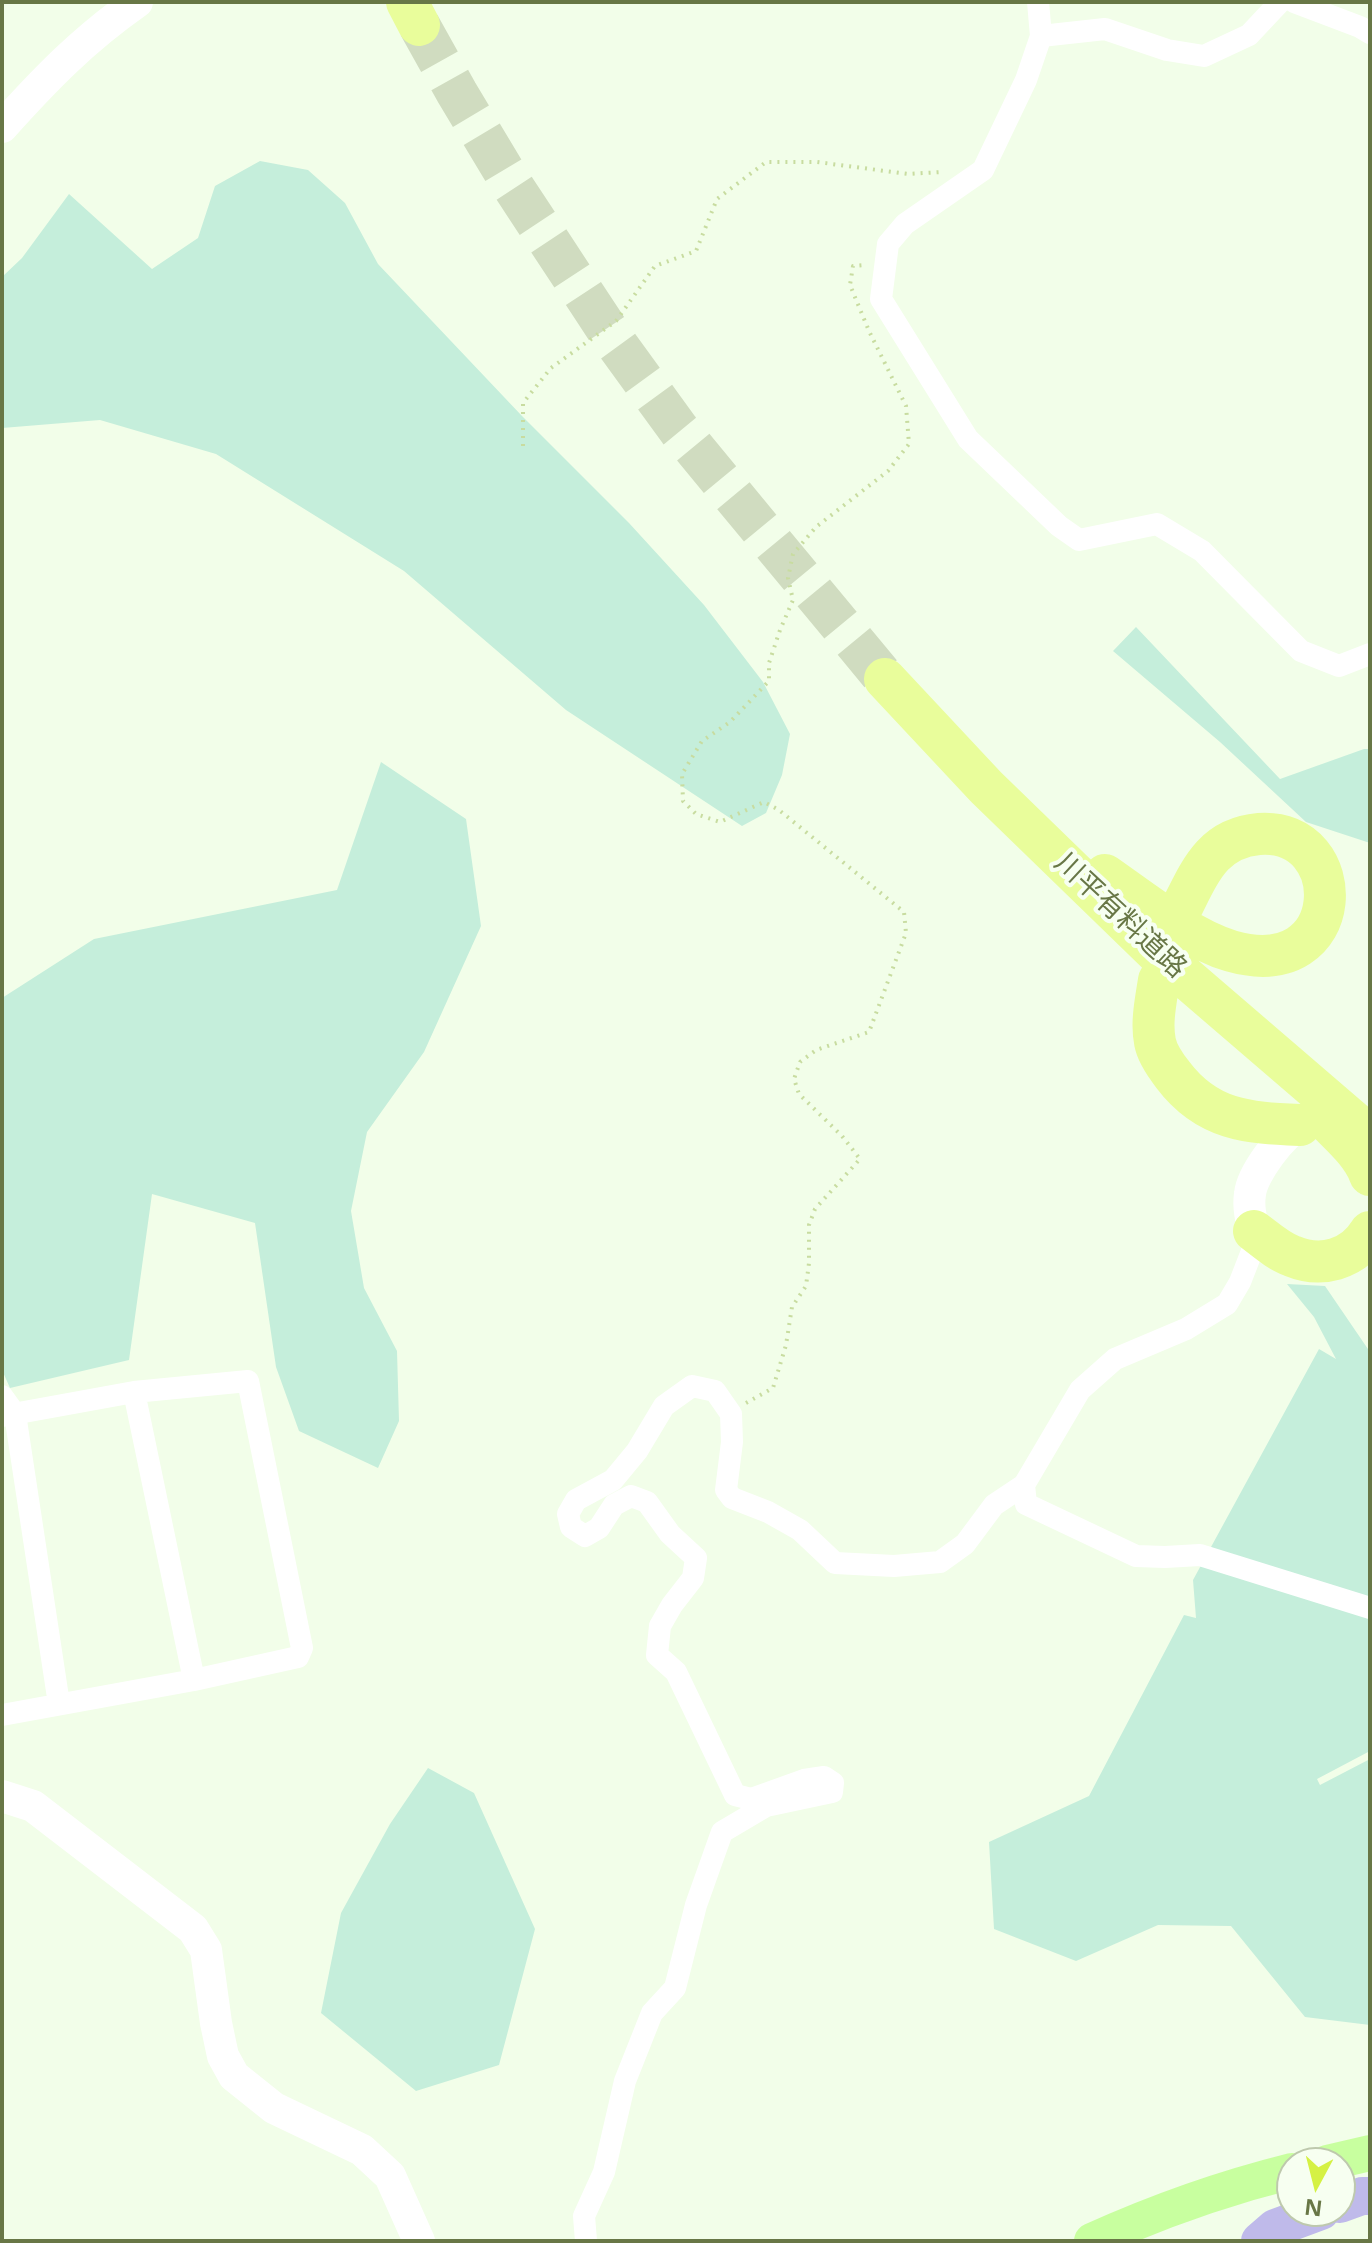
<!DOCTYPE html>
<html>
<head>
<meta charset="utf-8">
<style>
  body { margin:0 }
  #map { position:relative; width:1372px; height:2243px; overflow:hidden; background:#f2fee9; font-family:"Open Sans",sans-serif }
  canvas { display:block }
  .frame { position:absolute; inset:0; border:4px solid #687746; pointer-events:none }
  .north { position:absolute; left:1276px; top:2147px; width:80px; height:80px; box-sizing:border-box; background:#f7fff1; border:2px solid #bec9ad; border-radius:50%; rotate:187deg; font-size:22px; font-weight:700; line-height:32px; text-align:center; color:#687746 }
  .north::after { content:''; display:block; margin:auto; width:28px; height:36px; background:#d5f144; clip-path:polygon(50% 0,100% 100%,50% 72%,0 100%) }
</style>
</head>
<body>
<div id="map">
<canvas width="1372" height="2243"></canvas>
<div class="frame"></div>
<div class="north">N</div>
</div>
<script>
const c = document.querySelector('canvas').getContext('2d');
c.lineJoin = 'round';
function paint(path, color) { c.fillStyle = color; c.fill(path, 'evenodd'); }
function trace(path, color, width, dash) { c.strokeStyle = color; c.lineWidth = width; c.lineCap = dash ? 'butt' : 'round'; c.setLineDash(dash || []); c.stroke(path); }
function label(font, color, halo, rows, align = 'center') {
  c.font = font + ' "Open Sans","Noto Sans JP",sans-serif'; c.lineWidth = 8; c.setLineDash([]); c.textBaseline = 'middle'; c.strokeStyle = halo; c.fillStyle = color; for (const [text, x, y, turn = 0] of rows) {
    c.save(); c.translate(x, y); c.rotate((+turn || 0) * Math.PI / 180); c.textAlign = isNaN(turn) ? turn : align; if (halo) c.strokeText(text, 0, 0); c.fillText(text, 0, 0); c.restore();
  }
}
const green = new Path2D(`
  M260,161l48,9 37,33 33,61 144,152 107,107 75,82 59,77 27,52 -8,41 -16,38 -24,13 -176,-116 -162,-139 -188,-117 -116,-34 -98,8v-151l20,-19 47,-64 83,75 46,-31 17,-52z
  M1136,627l144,152 84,-30h6v94l-64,-21 -86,-80 -107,-91z
  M381,762l85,57 15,107 -57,126 -57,80 -16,79 13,77 33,63 2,70 -21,47 -79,-37 -23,-64 -21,-144 -103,-29 -23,166 -119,28 -8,-18v-372l92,-59 243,-49z
  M1287,1284l38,2 45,66v399l-53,28 3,6 50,-26v266l-65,-8 -74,-91 -73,-1 -82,36 -82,-32 -5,-87 100,-46 95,-181 12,3 -3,-38 126,-231 17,10 -22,-42z
  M428,1768l46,25 61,136 -36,136 -83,26 -95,-78 20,-100 49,-89z`);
const river = new Path2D(`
  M1340,2204l22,-8h8
  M1260,2241l15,-13 46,-17`);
const highwayTunnel = new Path2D(`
  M419,25l38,68 57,95 104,158 61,84 206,249`);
const path = new Path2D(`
  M523,446v-43l28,-35 65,-47 39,-55 41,-15 21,-52 49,-37h51l91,12 33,-2
  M746,1403l27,-15 13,-43 6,-38 14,-21 3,-23v-38l6,-16 45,-50 -18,-23 -43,-42 -5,-15 6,-17 16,-12 53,-18 37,-99 -2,-21 -125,-102 -15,-8 -44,20 -24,-8 -13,-13 -1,-27 20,-33 28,-19 39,-41v-18l11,-33 13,-30 -5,-22 5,-24 23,-27 72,-56 21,-27 -3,-38 -37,-75 -19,-46 3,-19 11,-1`);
const street = new Path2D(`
  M1038,2l3,34 -15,44 -43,90 -78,54 -17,20 -7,55 87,140 91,87 20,14 78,-16 45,27 99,100 38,15 31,-12
  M1294,2l66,25 10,6
  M1041,36l64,-7 62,21 37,6 45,-21 31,-33
  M1254,1231v15l-14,36 -13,22 -41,25 -71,30 -35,31 -56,95 2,19 110,52 29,1 35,-2 170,53
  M134,1392l60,288
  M2,1396l13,18 44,290
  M2,1416l132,-24 114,-11 54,267 -4,9 -104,23 -192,35
  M586,2241l-2,-25 20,-44 21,-91 27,-68 23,-25 21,-83 26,-73 44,-26 66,-14 1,-9 -9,-6 -20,3 -53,19 -16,-4 -59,-123 -19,-17 3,-29 12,-21 21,-27 3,-20 -26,-24 -23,-32 -16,-6 -17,9 -15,23 -14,8 -14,-9 -3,-13 8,-14 37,-20 24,-29 27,-45 28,-20 23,5 16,23 1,28 -6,48 6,8 36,14 32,18 35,33 59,3 46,-4 25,-18 29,-39 30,-20`);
const secondary = new Path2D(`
  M2,127c44,-49 81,-87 135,-125
  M1254,1231c-3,-12 -6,-24 -4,-37 2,-20 33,-62 51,-69 4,-2 9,-1 13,-2
  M2,1796l31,10 160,123 13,21 10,73 7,33 11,20 40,32 88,42 28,26 29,65`);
const primary = new Path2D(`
  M1327,2163l43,-10
  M1092,2241c64,-29 132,-53 200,-70`);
const highway = new Path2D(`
  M407,2l12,23
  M885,679l101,108 170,165 214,184
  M1105,875c36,25 83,63 126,76 119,34 121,-124 28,-117 -45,4 -58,35 -76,71
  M1159,980c-3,20 -8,42 -4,62 2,11 11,24 18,33 34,45 74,48 127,50
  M1329,1123c15,15 34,32 41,52
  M1254,1231c12,9 24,20 38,25 29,12 61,4 78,-24`);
const streetNames = [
  ["川平有料道路",1120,916,43]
];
paint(green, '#c5eedb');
trace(river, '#bfbaea', 38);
trace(highwayTunnel, '#d0dcc0', 42, [42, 21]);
trace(path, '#c8dca0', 4, [2, 6]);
trace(street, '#fff', 22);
trace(secondary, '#fff', 32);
trace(primary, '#c8ff9f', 36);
trace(highway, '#e9fd9b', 42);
label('28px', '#687746', '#f7fff1', streetNames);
</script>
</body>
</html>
